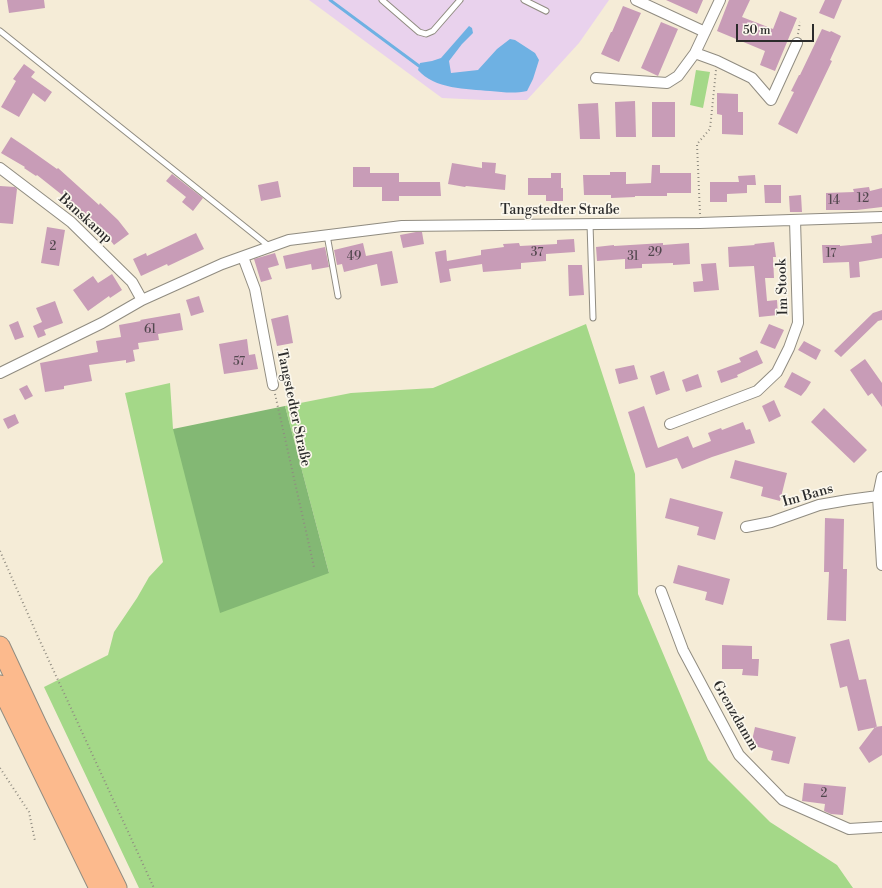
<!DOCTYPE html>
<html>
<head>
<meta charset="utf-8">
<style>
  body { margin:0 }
  #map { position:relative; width:882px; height:888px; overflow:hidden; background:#f5ecd7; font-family:"Libre Bodoni",serif }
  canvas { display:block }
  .scale { position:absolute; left:736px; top:24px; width:78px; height:18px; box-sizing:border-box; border:2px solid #2b2b2b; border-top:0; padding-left:5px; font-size:12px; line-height:14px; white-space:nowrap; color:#2b2b2b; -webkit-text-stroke:3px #fbf7ec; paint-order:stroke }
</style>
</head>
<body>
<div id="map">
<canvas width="882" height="888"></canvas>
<div class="scale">50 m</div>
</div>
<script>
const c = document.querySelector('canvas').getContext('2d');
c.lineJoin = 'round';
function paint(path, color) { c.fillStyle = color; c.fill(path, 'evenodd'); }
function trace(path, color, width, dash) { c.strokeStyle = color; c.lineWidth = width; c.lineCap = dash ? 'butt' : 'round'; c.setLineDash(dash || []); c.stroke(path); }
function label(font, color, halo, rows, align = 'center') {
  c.font = font + ' "Libre Bodoni",serif'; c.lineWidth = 3.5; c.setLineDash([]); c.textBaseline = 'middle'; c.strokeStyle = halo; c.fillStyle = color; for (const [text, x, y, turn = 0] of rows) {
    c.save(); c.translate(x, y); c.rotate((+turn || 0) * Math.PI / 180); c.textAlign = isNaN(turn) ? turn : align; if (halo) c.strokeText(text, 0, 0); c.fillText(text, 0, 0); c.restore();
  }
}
const built = new Path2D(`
  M309,0h300l-30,43 -52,57h-43l-42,-2z`);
const green = new Path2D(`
  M696,70l14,2 -7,36 -13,-3z
  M586,324l49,150 3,120 70,166 62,62 67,43 16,23h-714l-95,-201 64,-32 6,-23 23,-34 12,-21 14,-15 -38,-169 45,-10 3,46 156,144 -44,-167 66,-13 82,-5z`);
const forest = new Path2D(`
  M285,406l44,167 -109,40 -47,-184z`);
const water = new Path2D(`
  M469,26l3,2 1,5 -11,11 -13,17 2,12 27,-3 19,-21 13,-10 5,1 20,13 4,7 -6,19 -6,12c-14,3 -24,1 -37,0 -23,-2 -56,-2 -72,-21l2,-7 12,-2 9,-3z`);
const stream = new Path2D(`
  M330,0l89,66`);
const building = new Path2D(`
  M7,0h37l1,8 -36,5z
  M666,0h37l-6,14z
  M729,0h21l-8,17 31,12 7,-18 17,7 -22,53 -15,-6 5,-14 -48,-20z
  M825,0h17l-8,19 -15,-6z
  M623,6l18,7 -22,49 -18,-8 10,-22h1z
  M661,22l17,7 -20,47 -17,-8z
  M822,29l8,3 1,-1 10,5 -11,24 2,1 -35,73 -19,-10 16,-32 -3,-1 8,-16h1z
  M24,64l11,8 -4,5 21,15 -7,10 -12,-9 -14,24 -18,-10 15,-26 -3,-2z
  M717,93l21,1v18h5v23l-21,-1v-19l-5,-1z
  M635,101l1,36h-20l-1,-35z
  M652,102h23v35h-23z
  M598,103l2,36h-20l-2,-35z
  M11,137l15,10 31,22 1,-1 41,37 1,-2 18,17 11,14 -15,11 -10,-13 -27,-25 -1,2 -11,-10 1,-1 -29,-23 -1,1 -12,-8 1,-1 -24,-14z
  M482,162l14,1 -1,10 11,2 -1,15 -39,-4 -1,1 -17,-3 4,-21 30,5z
  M652,165h8v8h31v20h-24v3h-32v1l-24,1v-3h-27l-1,-20h27v-3h16v12l25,-1z
  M353,167h17v6h29v9h41l1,14h-42v5h-17v-14h-29z
  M551,173h10v15h2v13h-17v-6h-18v-17h23z
  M172,174l31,24 -10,13 -11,-9 4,-5 -20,-16z
  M755,175l1,10h-9v8l-20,1v8h-17v-20h29l-1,-6z
  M278,181l3,16 -20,4 -3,-16z
  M764,185h17v18h-16z
  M0,186l15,1 2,2 -4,35 -13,-1z
  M869,187l1,4 12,-3v19l-25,3h-31v-17l28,-1 -1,-3z
  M801,195l1,17h-12l-1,-16z
  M47,227l18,3 -6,36 -18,-3z
  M416,232h6l2,12 -21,4 -3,-13z
  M196,233l8,16 -36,17 -1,-2 -26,12 -8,-17 13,-6 1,3z
  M882,234v24l-23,4 1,15 -10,1 -1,-16 -26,1 -1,-18h18v1l32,-3 -1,-7z
  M574,239l1,13 -29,2v7l-25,2v6l-38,3 -1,-8 -33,5 2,12 -11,2 -5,-31 11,-2 1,11 34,-6v-5l23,-3 -1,-3 16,-1 1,3 37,-2v-4z
  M774,242l2,15h-3l1,21h-9l2,23 10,-1 1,15 -19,2 -5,-51 -25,1 -1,-20 27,-2 -1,-1z
  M363,243l3,13 26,-5 6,32 -17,3 -4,-22 -33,8 -2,-8 -5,1 -3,-15z
  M663,243v2l26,-2 1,21 -17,1v-2l-31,1v4l-17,1v-10l-28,2 -1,-14 18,-2v1z
  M325,247l4,20 -17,3 -1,-6 -25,5 -3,-13z
  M275,253l4,12 -11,3 4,11 -11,3 -7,-23z
  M716,263l3,27 -25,2 -1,-10 10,-1 -2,-17z
  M568,265h14l2,30 -15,1z
  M112,274l10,16 -12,8 -1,-2 -21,15 -15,-21 20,-14 5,7z
  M199,296l5,16 -13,4 -5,-16z
  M55,301l8,22 -19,7 2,5 -8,3 -5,-12 9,-4 -6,-14z
  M882,310v10l-4,1 -37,36 -7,-6 39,-38z
  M180,313l3,17 -25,4 1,6 -21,3 1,6 -6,1 2,11 -9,2v-3l-37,5 3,16 -28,5v3l-19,3 -5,-29 58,-11 -2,-11 25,-4 -2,-12 22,-4 -1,-1z
  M288,315l5,28 -16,3 -6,-27z
  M18,321l6,16 -9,3 -6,-15z
  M769,324l15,6 -9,19 -15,-6z
  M247,339l2,16 6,-1 3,15 -34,5 -5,-30z
  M804,341l17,9 -5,10 -18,-10z
  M757,350l6,13 -26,12 1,2 -17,6 -4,-12 24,-9 -2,-4z
  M865,359l17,24v24l-10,-14 -4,3 -18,-26z
  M634,365l4,14 -19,5 -4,-15z
  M664,371l6,19 -14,5 -6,-19z
  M792,372l19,10 -5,8 -5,6 -17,-9z
  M698,374l4,13 -16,5 -4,-12z
  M27,385l6,11 -8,4 -6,-11z
  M774,400l7,16 -12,6 -7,-16z
  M644,406l14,42 30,-12 5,12 18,-7 -3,-8 13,-5 1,2 21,-8 3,8 4,-1 5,14 -43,14 -30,12 -5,-11 -31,10 -18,-56z
  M824,408l43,42 -13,13 -43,-41z
  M15,414l4,9 -11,6 -5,-10z
  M735,460l52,13 -7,28 -19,-5 2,-9 -33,-9z
  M670,498l53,14 -8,28 -18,-5 2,-8 -34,-9z
  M825,518l19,1 -1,50h4l-1,52 -19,-1 2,-48h-5z
  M678,565l52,14 -7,26 -18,-5 2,-8 -34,-9z
  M849,639l10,41 7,-1 11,48 -19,4 -11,-45 -7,2 -10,-44z
  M722,645l30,1v13h7l-1,17 -16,-1 1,-6h-21z
  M882,726v29l-13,8 -10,-15 16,-21z
  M755,727l41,10 -7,27 -18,-4 2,-9 -22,-6z
  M804,783l42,4 -3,28 -12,-1 -7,-3 1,-7 -23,-3z`);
const path = new Path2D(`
  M798,34l2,-12
  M700,214l-3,-70 13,-15 6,-59
  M275,394l39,173
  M0,551l39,88 115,249
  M0,768l29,44 6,29`);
const lane = new Path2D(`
  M382,0l37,32 7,2 7,-3 27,-31
  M524,0l22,11
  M0,31l270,216
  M590,224l3,94
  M327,235l11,61`);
const street = new Path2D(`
  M636,0l69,32
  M695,53l22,8 35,17 19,22 26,-57
  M596,78l71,5 11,-7 17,-23 25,-53
  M0,168l71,54 61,60 10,18
  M243,257l12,32 18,96
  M0,373l102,-50 40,-23 80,-36 67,-24 113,-14 298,-3 182,-6
  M670,424l87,-33 20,-19 12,-24 9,-25 -3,-103
  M882,477l-4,19 4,69
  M746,527l25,-5 48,-17 29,-5 30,-4
  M661,591l22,59 56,105 44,45 66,29 33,-2`);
const highway = new Path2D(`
  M0,646l37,79 80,163
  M0,685l99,203`);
const numberNames = [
  ["12",863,199],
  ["14",834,201],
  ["2",53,247],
  ["37",537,253],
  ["29",655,253],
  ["17",831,254],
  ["49",354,257],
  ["31",633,257],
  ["61",150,330],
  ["57",239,362],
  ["2",824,794]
];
const streetNames = [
  ["Tangstedter Straße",560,211],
  ["Banskamp",85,219,42],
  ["Im Stook",783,287,-92],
  ["Tangstedter Straße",293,408,78],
  ["Im Bans",808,496,-16],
  ["Grenzdamm",735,716,60]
];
paint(built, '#e9d2ed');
paint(green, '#a4d888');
paint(forest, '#83b874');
paint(water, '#6eb1e3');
trace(stream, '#6eb1e3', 3);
paint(building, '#c89cb7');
trace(lane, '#908c81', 7);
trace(street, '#908c81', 12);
trace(highway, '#908c81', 21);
trace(path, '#908c81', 2, [1, 3]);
trace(lane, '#fff', 5);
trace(street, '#fff', 10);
trace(highway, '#fcba8d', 19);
label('12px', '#52474e', null, numberNames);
label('14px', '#2b2b2b', '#fbf7ec', streetNames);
</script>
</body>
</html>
